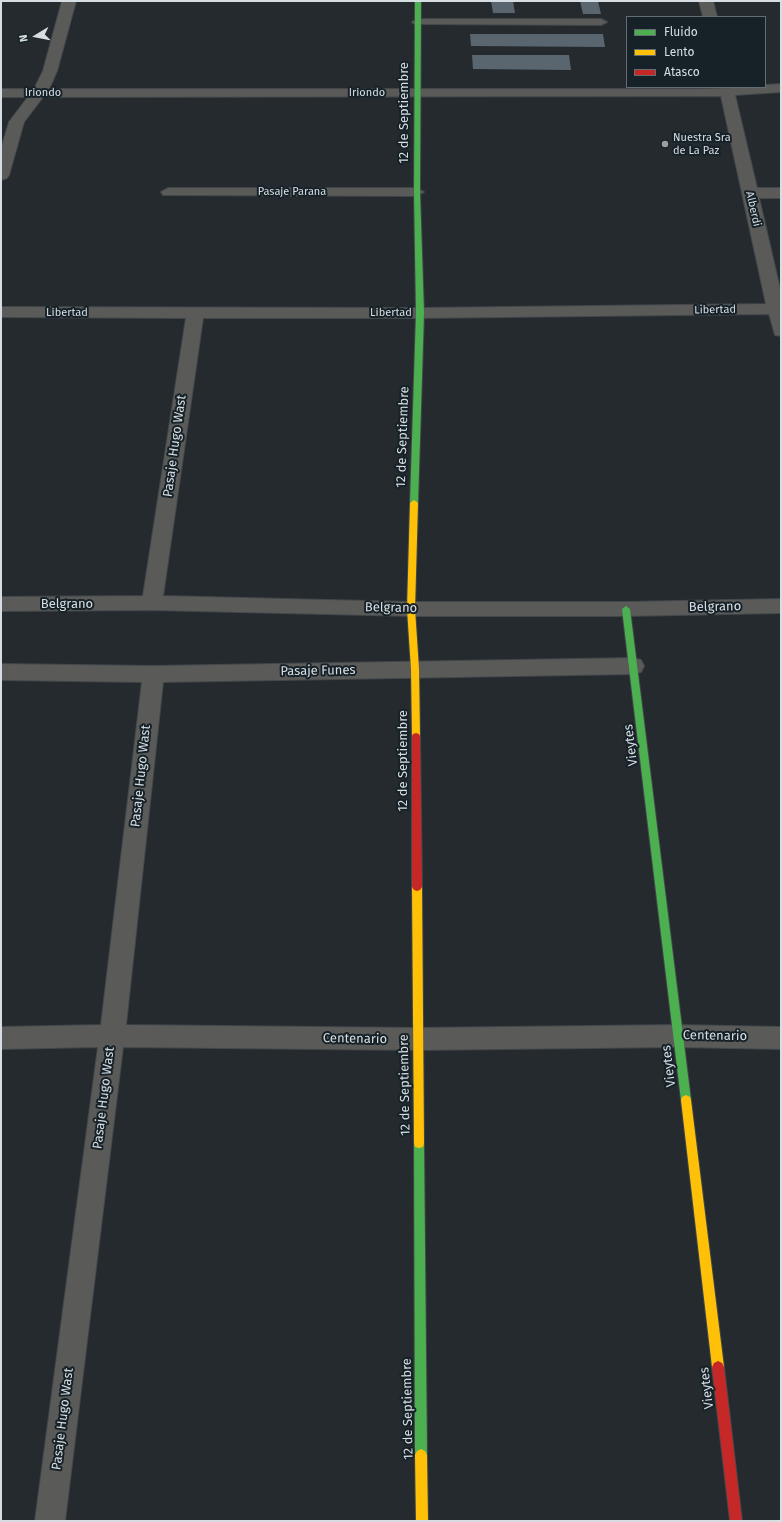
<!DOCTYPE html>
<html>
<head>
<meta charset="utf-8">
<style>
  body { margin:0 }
  #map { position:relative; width:782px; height:1522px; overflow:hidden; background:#242a2e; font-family:"Fira Sans",sans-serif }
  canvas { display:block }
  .frame { position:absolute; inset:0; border:2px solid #d7dee3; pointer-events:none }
  .legend { position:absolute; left:626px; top:16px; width:140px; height:72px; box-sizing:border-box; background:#162228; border:1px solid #636d73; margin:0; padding:5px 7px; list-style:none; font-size:12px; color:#d7dee3 }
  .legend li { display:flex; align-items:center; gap:8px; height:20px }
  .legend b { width:20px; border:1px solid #636d73 }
  .north { position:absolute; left:16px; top:16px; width:40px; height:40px; -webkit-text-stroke:3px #162228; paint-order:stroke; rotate:260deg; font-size:11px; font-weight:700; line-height:16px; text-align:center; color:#d7dee3 }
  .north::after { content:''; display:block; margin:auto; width:14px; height:18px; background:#d7dee3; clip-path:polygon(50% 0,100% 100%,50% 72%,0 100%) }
</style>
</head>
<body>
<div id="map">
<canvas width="782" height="1522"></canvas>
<div class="frame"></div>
<ul class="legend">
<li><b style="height:5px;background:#4caf50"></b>Fluido</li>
<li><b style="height:5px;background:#ffc107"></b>Lento</li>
<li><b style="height:5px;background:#c62828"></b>Atasco</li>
</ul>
<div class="north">N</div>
</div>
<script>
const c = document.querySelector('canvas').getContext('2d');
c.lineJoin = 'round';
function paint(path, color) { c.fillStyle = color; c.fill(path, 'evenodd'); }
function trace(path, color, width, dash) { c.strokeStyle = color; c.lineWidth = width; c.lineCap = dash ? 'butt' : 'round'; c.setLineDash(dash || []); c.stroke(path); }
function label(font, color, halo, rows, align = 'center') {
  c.font = font + ' "Fira Sans",sans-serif'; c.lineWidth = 4; c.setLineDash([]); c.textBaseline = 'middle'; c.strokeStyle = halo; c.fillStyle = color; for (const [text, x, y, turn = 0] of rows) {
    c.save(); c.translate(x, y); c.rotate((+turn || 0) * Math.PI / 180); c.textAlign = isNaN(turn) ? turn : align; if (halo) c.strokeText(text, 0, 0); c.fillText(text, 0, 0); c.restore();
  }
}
const building = new Path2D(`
  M491,1h22l2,12h-22z
  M580,1h18l3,13h-18z
  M470,34h133l2,13 -134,-1z
  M472,55h97l2,15 -98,-1z`);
const lane = new Path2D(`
  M418,19h183l6,3 -6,3 -187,-1 -2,-2z
  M168,188h249l7,4 -7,4 -254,-1 -2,-3z`);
const street = new Path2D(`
  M62,1h14l-19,70 -8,18h650l66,-2v-2l16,-1v8l-46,3 22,93h24v10h-22l22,95v43l-6,-1 -6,-21 -349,4h-217l-40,278 248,6h215l155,-3v14l-155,3h-215l-259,-6 -151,1v-14l142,-1 43,-278 -185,-1v-10l419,1 346,-4 -45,-208 -678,1 -19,25 -15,53 -2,3 -6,2v-31l8,-27 19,-25h-27v-8h33l9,-18z
  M699,1h14l4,16h-14z
  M634,658l7,2 3,6 -3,6 -7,2 -471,8 -37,343 291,3 261,-3 103,2v22l-103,-2 -261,3 -294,-3 -58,474h-30l63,-474 -97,2v-22l100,-2 41,-343 -141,-2v-16l152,2z`);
const fast = new Path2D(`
  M415,1h6l-1,191 4,121 -6,190 -4,3 -4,-3 6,-190 -2,-121z
  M626,606l4,3 61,491 -1,3 -4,2 -4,-2 -1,-3 -59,-491z
  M419,1138l4,1 1,4 3,312 -2,4 -4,2 -4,-2 -2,-4 -1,-312 1,-4z`);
const slow = new Path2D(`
  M414,500l4,3 -3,106 4,60 1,67 -1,2h-6l-1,-2 -1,-67 -4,-60 3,-106z
  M417,883l3,1 2,3 2,256 -1,4 -4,1 -4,-1 -1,-4 -2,-256 2,-3z
  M686,1095l4,2 1,3 33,267 -2,4 -4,2 -4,-2 -2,-4 -31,-267 1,-3z
  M421,1449l4,2 2,4 1,66h-12l-1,-66 2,-4z`);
const jam = new Path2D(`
  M416,733l3,1 1,2 2,151 -2,3 -3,1 -3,-1 -2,-3v-151l1,-2z
  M718,1361l4,2 2,4 18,154h-12l-18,-154 2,-4z`);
const markers = [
  [665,144,4,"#989fa4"]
];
const farStreetnames = [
  ["Iriondo",43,93],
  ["Iriondo",367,93],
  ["Pasaje Parana",292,192],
  ["Alberdi",753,209,77],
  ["Libertad",715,310,-1],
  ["Libertad",67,313],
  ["Libertad",391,313]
];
const farPoinames = [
  ["Nuestra Sra",673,138],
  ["de La Paz",673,151]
];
const streetNames = [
  ["12 de Septiembre",404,113,-90],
  ["12 de Septiembre",403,437,-88],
  ["Pasaje Hugo Wast",175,446,-82],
  ["Belgrano",67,604],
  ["Belgrano",715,607,-1],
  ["Belgrano",391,608,1],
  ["Pasaje Funes",318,671,-1],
  ["Vieytes",631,745,-97],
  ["12 de Septiembre",403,761,-90],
  ["Pasaje Hugo Wast",141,776,-84],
  ["Centenario",715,1036,1],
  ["Centenario",355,1039,1],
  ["Vieytes",669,1066,-97],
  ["12 de Septiembre",405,1085,-91],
  ["Pasaje Hugo Wast",104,1098,-83],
  ["Vieytes",707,1388,-97],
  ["12 de Septiembre",408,1409,-91],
  ["Pasaje Hugo Wast",63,1419,-83]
];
paint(building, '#59666f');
trace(lane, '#41474a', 2);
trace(street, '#41474a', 2);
trace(fast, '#41474a', 2);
trace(slow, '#41474a', 2);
trace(jam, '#41474a', 2);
paint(lane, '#5a5a59');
paint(street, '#5a5a59');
paint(fast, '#4caf50');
paint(slow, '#ffc107');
paint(jam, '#c62828');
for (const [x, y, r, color] of markers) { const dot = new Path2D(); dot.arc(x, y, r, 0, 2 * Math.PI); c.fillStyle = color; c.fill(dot); trace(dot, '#162228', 1.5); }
label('11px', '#d7dee3', '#162228', farStreetnames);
label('11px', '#d7dee3', '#162228', farPoinames, 'left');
label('13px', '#d7dee3', '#162228', streetNames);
</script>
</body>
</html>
